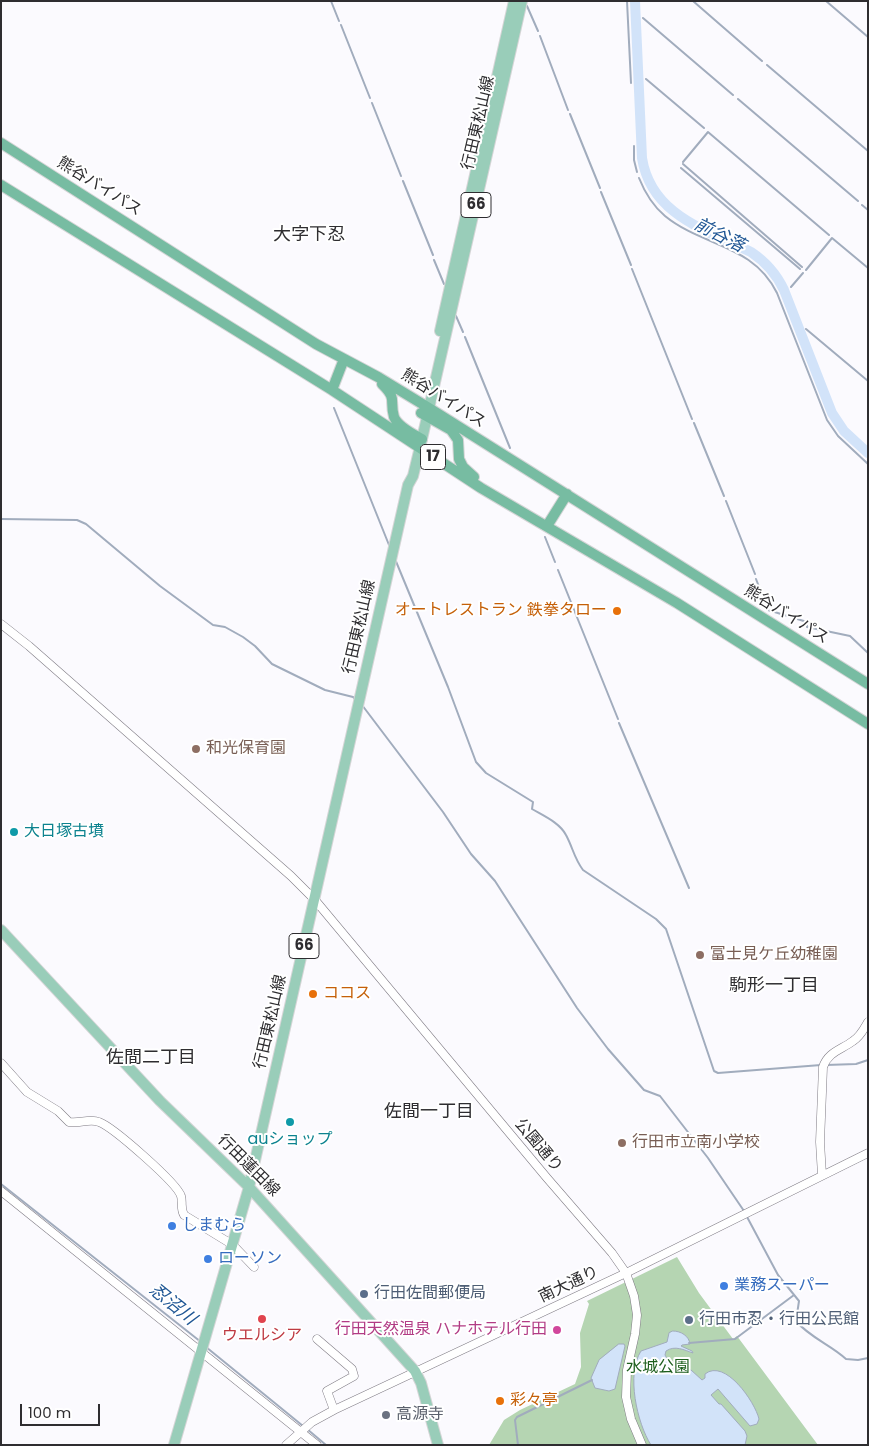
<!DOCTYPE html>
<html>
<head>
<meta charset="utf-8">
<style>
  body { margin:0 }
  #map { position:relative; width:869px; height:1446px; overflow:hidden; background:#fbfafe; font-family:Poppins,sans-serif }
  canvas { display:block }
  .frame { position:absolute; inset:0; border:2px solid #2e2d30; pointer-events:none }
  .scale { position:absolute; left:20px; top:1404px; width:80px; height:22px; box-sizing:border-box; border:2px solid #2e2d30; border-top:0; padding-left:6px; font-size:15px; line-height:18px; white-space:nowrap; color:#2e2d30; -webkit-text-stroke:4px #fff; paint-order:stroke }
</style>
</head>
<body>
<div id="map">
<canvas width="869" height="1446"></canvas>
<div class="frame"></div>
<div class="scale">100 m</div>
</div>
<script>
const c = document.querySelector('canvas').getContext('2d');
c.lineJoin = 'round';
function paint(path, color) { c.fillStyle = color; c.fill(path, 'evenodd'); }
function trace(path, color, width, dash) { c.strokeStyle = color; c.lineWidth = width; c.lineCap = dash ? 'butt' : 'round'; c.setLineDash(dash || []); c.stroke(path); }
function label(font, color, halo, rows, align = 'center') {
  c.font = font + ' Poppins,"Noto Sans JP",sans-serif'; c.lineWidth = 4; c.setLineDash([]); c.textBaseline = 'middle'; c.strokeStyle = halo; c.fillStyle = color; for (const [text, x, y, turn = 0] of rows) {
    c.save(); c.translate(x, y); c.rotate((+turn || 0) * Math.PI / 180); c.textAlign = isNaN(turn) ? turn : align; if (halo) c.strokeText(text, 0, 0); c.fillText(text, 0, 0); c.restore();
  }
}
const green = new Path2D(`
  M677,1257l22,36 34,46 4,-3 81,109h-329l15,-25 16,-10 55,-26 6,-17 -1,-34 9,-29 -2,-3z`);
const water = new Path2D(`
  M673,1331c8,0 16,5 17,13l-8,1 -1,1 11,5 1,2c-9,-3 -18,-8 -27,-2l-1,4 10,17 6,1 6,-4 4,1 11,10 3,-2v-4c20,-16 50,28 54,45l-2,5 -7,2 -32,-37 -7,6 8,9h2l24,27 2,5 -2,9h-94c-14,-22 -25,-71 -10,-94l26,-9 2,-9z
  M619,1344h5l1,2 -10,43 -6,2 -14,-3 -4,-10 8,-18z`);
const stream = new Path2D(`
  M331,1l8,20
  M627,1l4,82
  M693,1l69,60
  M826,1l42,36
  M527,6l11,25
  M643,18l90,77
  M341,25l29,73
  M540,36l28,74
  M767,65l101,86
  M646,79l58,49
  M738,99l120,102
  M372,103l29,73
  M570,114l30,74
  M634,146v14l3,12
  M683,162l25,-30 121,103
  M683,164l119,103
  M681,168l119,101
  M639,178c6,15 14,28 26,38 38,31 88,28 112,77l50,127 11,16 30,28
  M403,181l30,74
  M601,192l30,73
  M862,205l6,5
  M434,260l10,24
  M632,269l60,150
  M806,270l26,-32 36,30
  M791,287l12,-14
  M456,316l7,16
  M806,329l62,52
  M465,337l45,111
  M334,408l55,137
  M694,423l30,73
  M726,501l29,73
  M1,519l76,1 9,4 74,62 53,39 12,2 18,10 12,9 17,18 53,26 28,7 3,3
  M545,537l10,25
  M395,559l53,128 28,75 10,11 47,29 -1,7c12,7 28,14 34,26 7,13 8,23 17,35l73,49 10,10 48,142 4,2 103,-8
  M558,570l60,149
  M756,579l12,31 39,12v5l43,9 18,17
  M362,705l81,107 28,42 24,27 82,127 31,41 36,41 16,6 48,62 36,53
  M619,723l70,165
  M826,1065l30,-1 12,-4
  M1,1184l200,158
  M746,1215l32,60 21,26 -3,20c13,16 35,24 50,38l12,1 10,-2
  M689,1343l46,-4 59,-44
  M206,1347l97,79
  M307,1429l19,16
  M518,1445l-3,-25 2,-3 75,-37`);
const river = new Path2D(`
  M635,1l7,157c9,57 64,72 109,94 15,10 25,21 33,38l48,123 12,18 24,22`);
const tertiary = new Path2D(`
  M1,624l28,22 262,230 24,24 232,278 65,75 14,20 8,23 3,19 -2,19 -8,36 -1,27 5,22 11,26
  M1,1063l26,29 31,19 11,11c10,2 21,-4 30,0 14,5 78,61 82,74 2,6 -1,12 3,19l49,30 21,22
  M822,1175l-2,-33 3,-75c5,-15 18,-17 30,-26 7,-4 11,-12 15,-19
  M1,1191l316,254
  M317,1339l35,30 2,7 -27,15 7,19
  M286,1445l26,-23 22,-12 292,-137 242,-120`);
const primary = new Path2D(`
  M440,331l74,-330
  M1,930l159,171 89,86 166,184 6,12 17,62
  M174,1445l75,-258 159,-702 5,-9 9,-37 100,-438`);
const trunk = new Path2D(`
  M1,143l315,201 62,33 51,31 439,276
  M1,185l331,205 149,98 196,115 191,121
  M382,384c16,16 7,15 12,33 4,10 19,17 28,22
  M332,390l12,-31
  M421,413l30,17 7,10 1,19 4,8 11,10
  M547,526l20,-32`);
const markers = [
  [617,611,5,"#e8710a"],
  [196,749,5,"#8d6e63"],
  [14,832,5,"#0f9aa8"],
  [700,955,5,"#8d6e63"],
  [313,994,5,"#e8710a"],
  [290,1122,5,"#0f9aa8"],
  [622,1143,5,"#8d6e63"],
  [172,1226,5,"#3f7fe0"],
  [208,1259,5,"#3f7fe0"],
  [724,1286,5,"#3f7fe0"],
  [364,1294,5,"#5c6f8a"],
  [262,1319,5,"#e0444e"],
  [689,1320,5,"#5c6f8a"],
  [557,1330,5,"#d1479c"],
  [500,1401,5,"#e8710a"],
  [386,1415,5,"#6b7280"]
];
const shields = [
  [476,205,30],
  [433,457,25],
  [304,946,30]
];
const shieldNames = [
  ["66",476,205],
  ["17",433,457],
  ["66",304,946]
];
const streetNames = [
  ["行田東松山線",479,123,-77],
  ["熊谷バイパス",99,187,32],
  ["熊谷バイパス",443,399,32],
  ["熊谷バイパス",786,615,32],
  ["行田東松山線",360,627,-77],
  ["行田東松山線",271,1022,-77],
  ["公園通り",538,1146,50],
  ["行田蓮田線",248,1166,45],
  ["南大通り",569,1285,-25]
];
const foodNames = [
  ["オートレストラン 鉄拳タロー",607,611,"right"],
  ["ココス",323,994],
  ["彩々亭",510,1401]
];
const educationNames = [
  ["和光保育園",206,749],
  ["富士見ケ丘幼稚園",710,955],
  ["行田市立南小学校",632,1143]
];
const cultureNames = [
  ["大日塚古墳",24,832],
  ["auショップ",290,1140,"center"]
];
const shopNames = [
  ["しまむら",182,1226],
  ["ローソン",218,1259],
  ["業務スーパー",734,1286]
];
const serviceNames = [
  ["行田佐間郵便局",374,1294],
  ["行田市忍・行田公民館",699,1320]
];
const hotelNames = [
  ["行田天然温泉 ハナホテル行田",547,1330]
];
const healthNames = [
  ["ウエルシア",262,1336]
];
const parkNames = [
  ["水城公園",658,1368]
];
const worshipNames = [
  ["高源寺",396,1415]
];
const neighbourhoodNames = [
  ["大字下忍",309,235],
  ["駒形一丁目",774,986],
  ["佐間二丁目",151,1058],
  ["佐間一丁目",429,1112]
];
const waterNames = [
  ["前谷落",719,236,27],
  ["忍沼川",172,1305,39]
];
paint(green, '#b5d5b2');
paint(water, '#d2e3f9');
trace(water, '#a1acbd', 1);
trace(stream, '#a1acbd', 2);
trace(river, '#d2e3f9', 10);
trace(tertiary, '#7f7b84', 9);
trace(primary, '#d5d5d6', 12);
trace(trunk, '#d5d5d6', 12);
trace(tertiary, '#fff', 8);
trace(primary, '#99cdb9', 10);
trace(trunk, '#77bca2', 10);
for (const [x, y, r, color] of markers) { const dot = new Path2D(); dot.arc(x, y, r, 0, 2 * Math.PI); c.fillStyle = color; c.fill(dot); trace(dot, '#fff', 2); }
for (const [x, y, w] of shields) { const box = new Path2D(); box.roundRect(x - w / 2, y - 12.5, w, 25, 4); c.fillStyle = '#fff'; c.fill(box); trace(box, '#2e2d30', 1); }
label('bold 15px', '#2e2d30', null, shieldNames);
label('16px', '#2e2d30', '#fff', streetNames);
label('16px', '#c56008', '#fff', foodNames, 'left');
label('16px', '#785e54', '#fff', educationNames, 'left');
label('16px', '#0d838f', '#fff', cultureNames, 'left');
label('16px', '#366cbe', '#fff', shopNames, 'left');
label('16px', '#4e5e75', '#fff', serviceNames, 'left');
label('16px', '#b23c85', '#fff', hotelNames, 'right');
label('16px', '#be3a42', '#fff', healthNames);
label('16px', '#1d5e1d', '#fff', parkNames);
label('16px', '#5b616d', '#fff', worshipNames, 'left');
label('18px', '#2e2d30', '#fff', neighbourhoodNames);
label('italic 18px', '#205795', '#fff', waterNames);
</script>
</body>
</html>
